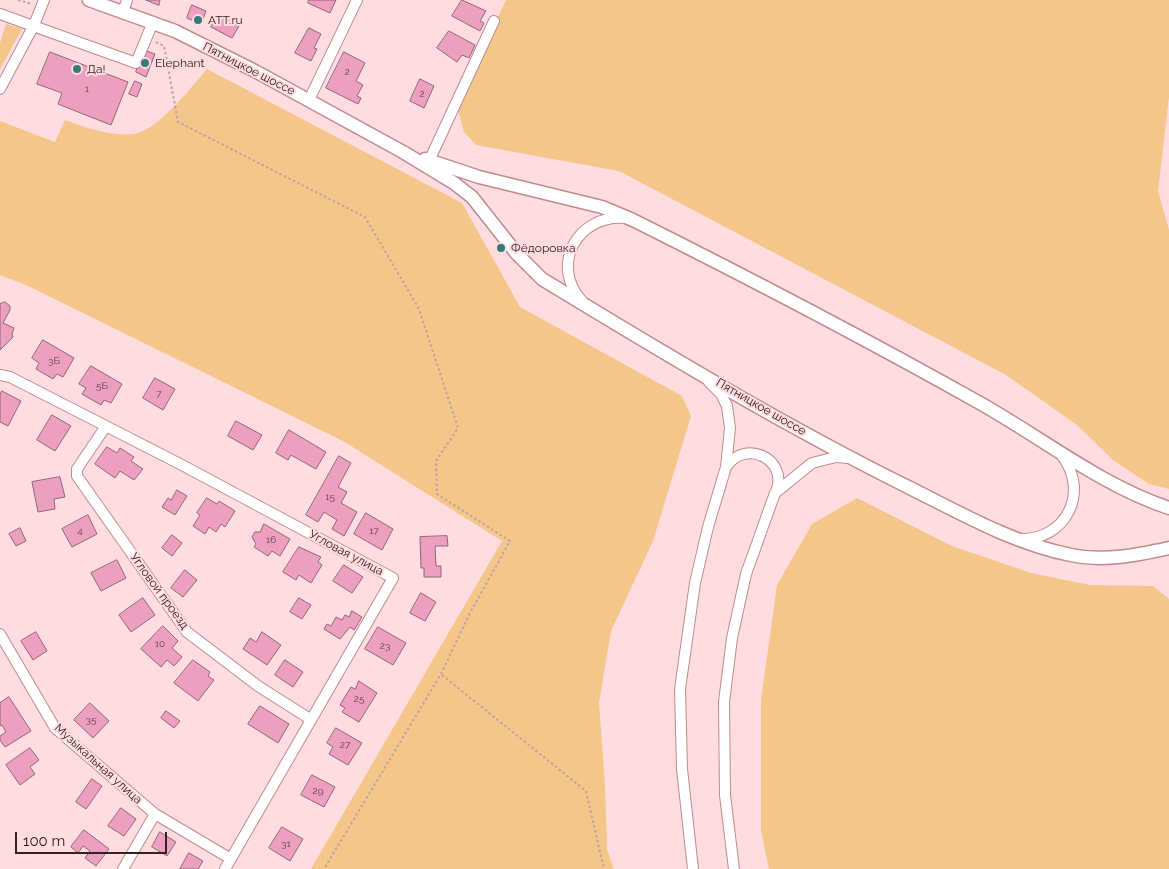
<!DOCTYPE html>
<html>
<head>
<meta charset="utf-8">
<style>
  body { margin:0 }
  #map { position:relative; width:1169px; height:869px; overflow:hidden; background:#ffdcdf; font-family:Raleway,sans-serif }
  canvas { display:block }
  .scale { position:absolute; left:15px; top:832px; width:152px; height:22px; box-sizing:border-box; border:2px solid #352123; border-top:0; padding-left:6px; font-size:15px; line-height:18px; white-space:nowrap; color:#352123; -webkit-text-stroke:4px #ffdcdf; paint-order:stroke }
</style>
</head>
<body>
<div id="map">
<canvas width="1169" height="869"></canvas>
<div class="scale">100 m</div>
</div>
<script>
const c = document.querySelector('canvas').getContext('2d');
c.lineJoin = 'round';
function paint(path, color) { c.fillStyle = color; c.fill(path, 'evenodd'); }
function trace(path, color, width, dash) { c.strokeStyle = color; c.lineWidth = width; c.lineCap = dash ? 'butt' : 'round'; c.setLineDash(dash || []); c.stroke(path); }
function label(font, color, halo, rows, align = 'center') {
  c.font = font + ' Raleway,sans-serif'; c.lineWidth = 4; c.setLineDash([]); c.textBaseline = 'middle'; c.strokeStyle = halo; c.fillStyle = color; for (const [text, x, y, turn = 0] of rows) {
    c.save(); c.translate(x, y); c.rotate((+turn || 0) * Math.PI / 180); c.textAlign = isNaN(turn) ? turn : align; if (halo) c.strokeText(text, 0, 0); c.fillText(text, 0, 0); c.restore();
  }
}
const green = new Path2D(`
  M506,0h663v97l-11,94 11,39v259l-20,-5 -36,-24 -36,-35 -71,-50 -387,-204 -143,-26 -12,-13 -7,-26z
  M6,24l16,5 -22,40v-26z
  M207,69l255,134 58,104 162,89 9,20 -38,125 -42,90 -12,72 6,81 2,65 7,20h-303l191,-328 -159,-100 -317,-156 -26,-10v-154l55,21 10,-22c22,8 44,16 68,14 24,-2 58,-47 74,-65z
  M857,498l95,48 79,27 59,12 63,1 16,13v270h-400l-8,-38v-131l16,-115 35,-61z`);
const building = new Path2D(`
  M146,0h14l-1,5z
  M309,0h27l-6,13 -22,-10z
  M462,0l24,11 -6,10 4,2 -4,8 -28,-15z
  M192,5l14,6 -5,13 -14,-6z
  M217,15l22,11 -7,12 -21,-11z
  M309,28l12,6 -7,14 3,1 -6,12 -16,-8z
  M449,31l26,14 -6,13 -7,-3 -5,7 -20,-14z
  M144,50l11,4 -9,23 -10,-5z
  M50,52l78,30 -17,43 -53,-21 4,-11 -25,-9z
  M344,52l21,11 -9,18 7,4 -6,11 4,2 -3,6 -32,-16z
  M420,79l14,7 -10,22 -14,-7z
  M135,81l7,3 -5,13 -8,-3z
  M5,302l5,4v4l-7,13 11,5 -2,6 1,3 -13,13v-46z
  M43,340l31,18 -11,19 -6,-3 -4,5 -17,-10 3,-6 -7,-5z
  M91,366l31,18 -11,19 -7,-3 -3,5 -19,-11 4,-6 -7,-4z
  M155,378l20,11 -12,21 -20,-12z
  M2,391l19,10 -13,25 -8,-4v-27z
  M52,415l19,11 -16,25 -18,-11z
  M236,421l26,14 -9,15 -25,-14z
  M289,430l37,22 -10,17 -25,-14 -3,5 -12,-7z
  M107,447l10,6 3,-5 14,9 -3,4 12,8 -9,11 -14,-9 -5,7 -20,-14z
  M339,456l12,7 -13,24 9,5 -6,11 16,9 -13,24 -12,-7 5,-9 -13,-8 -6,10 -12,-7z
  M60,477l5,20 -11,2 1,10 -17,3 -6,-30z
  M177,490l10,6 -12,19 -13,-8 6,-9 3,2z
  M207,498l10,6 2,-3 16,10 -10,16 -4,-3 -5,8 -7,-5 -4,7 -12,-8 7,-11 -3,-2z
  M366,513l27,16 -11,21 -28,-16z
  M88,515l9,19 -25,13 -10,-18z
  M264,524l26,15 -10,17 -8,-5 -4,5 -14,-9 2,-3 -4,-7 3,-5h5z
  M20,528l6,13 -10,5 -7,-12z
  M172,535l10,8 -10,13 -10,-8z
  M447,536l1,10h-13l1,20h5v11h-17v-9h-3l-1,-31z
  M299,547l22,10 -3,5 4,3 -11,18 -12,-8 -3,5 -13,-8z
  M117,560l9,18 -25,13 -10,-18z
  M344,565l19,12 -11,16 -19,-12z
  M185,570l12,10 -14,17 -12,-9z
  M421,593l15,9 -11,19 -15,-8z
  M143,598l12,17 -24,17 -12,-17z
  M299,598l12,7 -9,14 -12,-7z
  M352,611l10,6 -8,13 -4,-3 -10,12 -16,-10 3,-5 4,2 5,-9 6,3 3,-5 4,2z
  M163,626l15,15 -6,7 10,9 -8,9 -7,-6 -6,7 -20,-18z
  M378,627l28,16 -13,22 -28,-16z
  M36,632l11,19 -14,9 -12,-19z
  M262,632l19,13 -14,20 -24,-16 7,-11 6,4z
  M193,660l17,12 -2,4 6,4 -16,21 -24,-18z
  M285,660l18,12 -10,15 -18,-12z
  M359,681l18,12 -18,29 -17,-10 3,-4 -5,-3 11,-18 4,2z
  M9,697l22,34 -26,16 -5,-7v-4l6,-4 -4,-7 -2,1v-23z
  M90,703l19,18 -16,17 -19,-18z
  M260,706l29,18 -11,19 -30,-19z
  M166,711l14,10 -6,7 -13,-10z
  M336,728l26,15 -14,22 -19,-11 4,-7 -6,-4z
  M30,748l9,12 -9,7 5,7 -15,11 -14,-20z
  M312,775l23,12 -11,20 -23,-12z
  M92,779l10,7 -16,23 -10,-7z
  M121,808l15,11 -12,17 -16,-10z
  M282,827l21,12 -13,22 -21,-13z
  M84,830l25,19 -13,17 -11,-8 5,-7 -7,-5 -5,7 -7,-6z
  M160,832l16,10 -9,14 -15,-9z
  M189,853l14,8 -5,8h-18z`);
const path = new Path2D(`
  M18,0l14,4
  M156,42l8,4 14,76 187,95 54,92 39,119 -22,33 1,33 73,47 -40,72 -29,61 -117,195
  M442,675l144,116 18,78`);
const minor = new Path2D(`
  M123,12l4,-12
  M0,14l136,49 17,-41
  M0,89l34,-64 10,-25
  M309,100l48,-100
  M429,161l65,-140
  M582,301c-33,-36 -4,-87 43,-83
  M0,375l10,2 172,88 211,113 -168,291
  M106,426l-29,43v7l110,156 71,54 52,33
  M726,467c19,-29 63,-8 50,25
  M1019,539c47,2 71,-47 43,-83
  M0,634l55,94 100,86 76,45
  M123,869l32,-55
  M693,869l-11,-100 -2,-80 15,-106 13,-56 18,-60 4,-39 -3,-22 -6,-12 -12,-12
  M734,869l-9,-74 -1,-93 8,-64 14,-64 29,-81 37,-30 24,-6 13,1`);
const major = new Path2D(`
  M89,0l86,31 80,40 148,81 51,31 18,14 45,57 25,25c120,73 241,146 366,208 52,26 106,57 163,68 33,7 66,0 98,-7
  M425,159l54,18 123,30 31,13c116,58 231,118 345,182 63,35 122,83 191,106`);
const markers = [
  [198,20,5,"#347c7a"],
  [145,63,5,"#347c7a"],
  [77,69,5,"#347c7a"],
  [501,248,5,"#347c7a"]
];
const numberNames = [
  ["2",347,72],
  ["1",87,89],
  ["2",422,94],
  ["3Б",54,361],
  ["5Б",102,386],
  ["7",159,394],
  ["15",330,497],
  ["4",80,531],
  ["17",374,531],
  ["16",271,540],
  ["10",160,644],
  ["23",385,646],
  ["25",359,699],
  ["35",91,720],
  ["27",345,745],
  ["29",318,791],
  ["31",286,844]
];
const poiNames = [
  ["ATT.ru",208,20],
  ["Elephant",155,63],
  ["Да!",87,69],
  ["Фёдоровка",511,248]
];
const streetNames = [
  ["Пятницкое шоссе",249,69,27],
  ["Пятницкое шоссе",761,407,30],
  ["Угловая улица",346,553,28],
  ["Угловой проезд",159,591,54],
  ["Музыкальная улица",98,764,42]
];
paint(green, '#f5c689');
paint(building, '#ec9fbf');
trace(building, '#926577', 1);
trace(minor, '#bf8b90', 12);
trace(major, '#bf8b90', 15);
trace(path, '#bfa1a4', 2, [2.5, 2.5]);
trace(minor, '#fff', 10);
trace(major, '#fff', 12);
for (const [x, y, r, color] of markers) { const dot = new Path2D(); dot.arc(x, y, r, 0, 2 * Math.PI); c.fillStyle = color; c.fill(dot); trace(dot, '#ffdcdf', 2); }
label('10px', '#63404a', null, numberNames);
label('12px', '#352123', '#ffdcdf', poiNames, 'left');
label('12px', '#352123', '#ffdcdf', streetNames);
</script>
</body>
</html>
